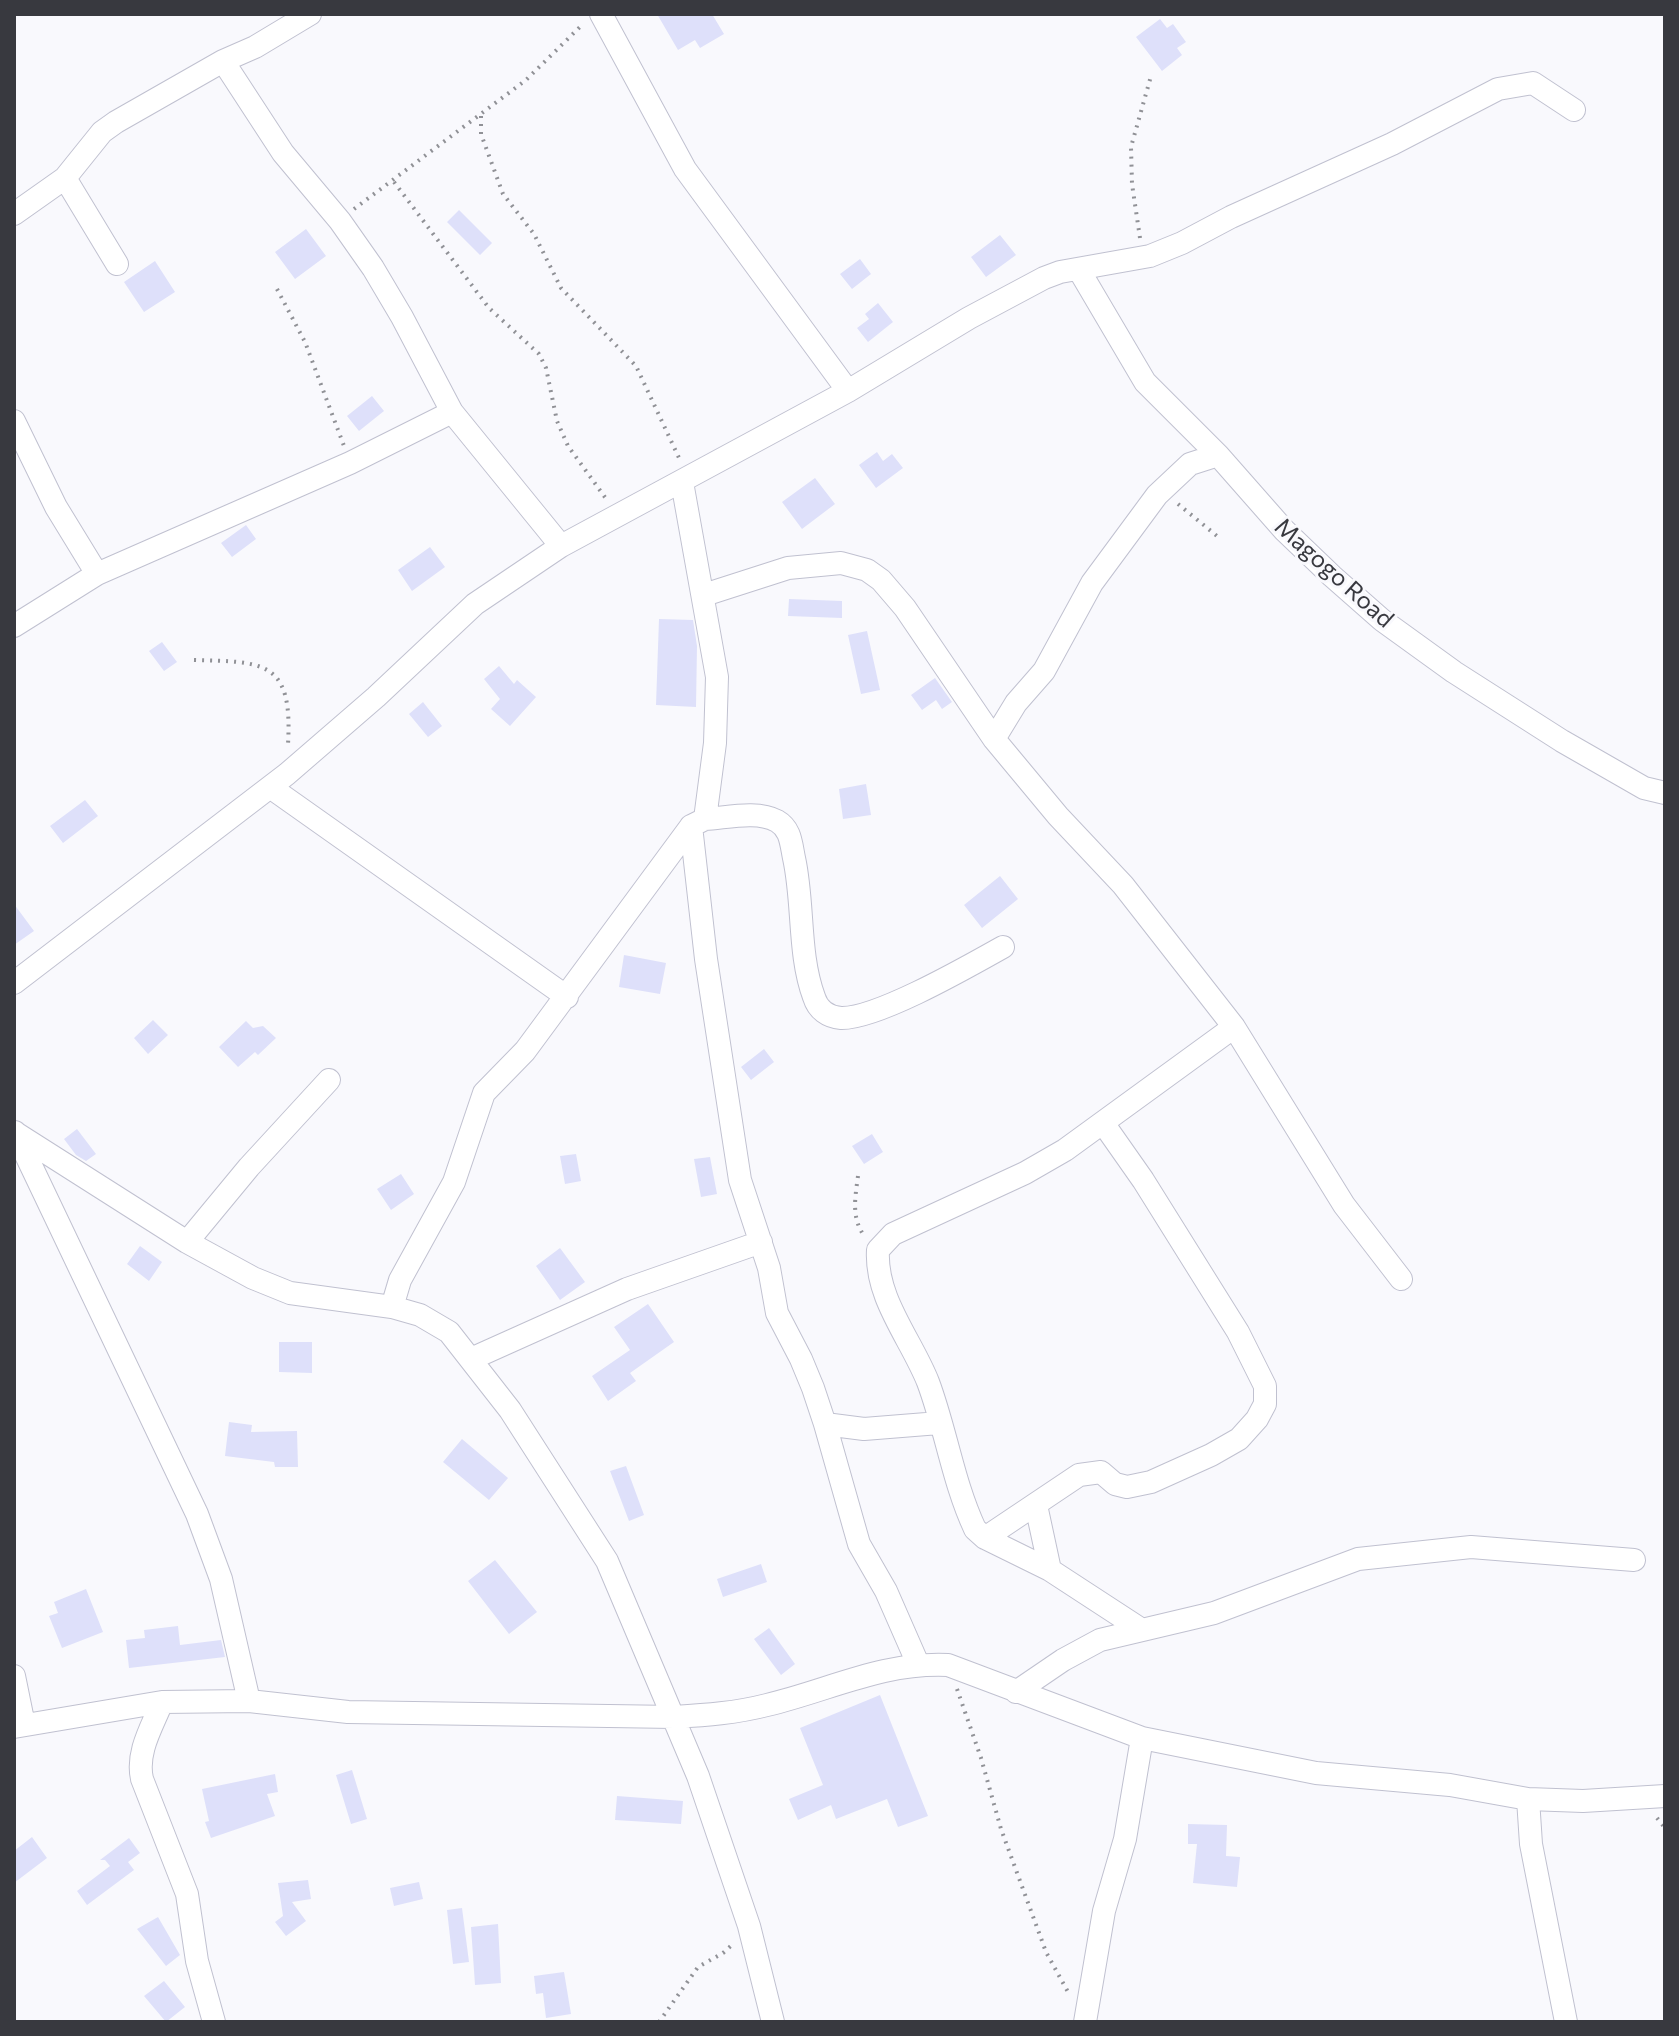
<!DOCTYPE html>
<html>
<head>
<meta charset="utf-8">
<style>
  body { margin:0 }
  #map { position:relative; width:1679px; height:2036px; overflow:hidden; background:#f9f9fd; font-family:Commissioner,sans-serif }
  canvas { display:block }
  .frame { position:absolute; inset:0; border:16px solid #38393f; pointer-events:none }
</style>
</head>
<body>
<div id="map">
<canvas width="1679" height="2036"></canvas>
<div class="frame"></div>
</div>
<script>
const c = document.querySelector('canvas').getContext('2d');
c.lineJoin = 'round';
function paint(path, color) { c.fillStyle = color; c.fill(path, 'evenodd'); }
function trace(path, color, width, dash) { c.strokeStyle = color; c.lineWidth = width; c.lineCap = dash ? 'butt' : 'round'; c.setLineDash(dash || []); c.stroke(path); }
function label(font, color, halo, rows, align = 'center') {
  c.font = font + ' Commissioner,sans-serif'; c.lineWidth = 6; c.setLineDash([]); c.textBaseline = 'middle'; c.strokeStyle = halo; c.fillStyle = color; for (const [text, x, y, turn = 0] of rows) {
    c.save(); c.translate(x, y); c.rotate((+turn || 0) * Math.PI / 180); c.textAlign = isNaN(turn) ? turn : align; if (halo) c.strokeText(text, 0, 0); c.fillText(text, 0, 0); c.restore();
  }
}
const building = new Path2D(`
  M657,14h55l12,20 -24,14 -5,-8 -17,10z
  M1160,19l7,9 6,-4 13,18 -9,6 5,7 -20,16 -26,-34z
  M459,210l33,33 -12,12 -33,-33z
  M306,229l20,27 -31,23 -20,-27z
  M1000,235l16,20 -30,22 -15,-20z
  M860,259l11,15 -19,15 -12,-15z
  M155,261l20,31 -31,20 -20,-30z
  M878,303l15,19 -25,20 -11,-14 12,-9 -4,-5z
  M372,396l12,15 -25,20 -12,-15z
  M877,452l6,9 9,-7 11,14 -27,20 -17,-23z
  M815,478l20,26 -33,25 -20,-27z
  M246,525l10,14 -24,18 -11,-14z
  M430,547l15,20 -33,24 -14,-21z
  M789,599l53,2v17l-54,-2z
  M659,619l34,1 4,26 -1,61 -40,-2z
  M867,631l13,59 -19,4 -13,-59z
  M162,642l15,20 -13,9 -15,-20z
  M499,666l15,18 3,-4 19,17 -26,29 -19,-17 9,-10 -16,-20z
  M935,678l17,24 -10,7 -6,-9 -14,10 -11,-15z
  M423,702l19,24 -14,11 -19,-23z
  M866,784l5,31 -28,4 -4,-30z
  M85,800l13,16 -35,27 -13,-17z
  M1000,876l18,23 -36,29 -18,-23z
  M14,904l20,27 -20,14z
  M624,955l42,8 -6,31 -41,-7z
  M153,1020l15,15 -20,19 -14,-16z
  M246,1021l7,7 10,-2 13,12 -18,17 -3,-3 -17,15 -19,-20z
  M764,1049l10,13 -23,18 -10,-13z
  M77,1129l19,25 -10,7 -10,-6 -12,-16z
  M872,1134l11,18 -19,12 -12,-18z
  M576,1154l5,27 -16,3 -5,-28z
  M710,1157l7,37 -16,3 -7,-38z
  M401,1174l13,20 -23,16 -14,-21z
  M140,1246l22,16 -13,19 -22,-17z
  M560,1248l25,34 -25,18 -24,-34z
  M648,1304l26,38 -44,31 6,8 -28,20 -16,-25 38,-26 -16,-23z
  M279,1342h33v31l-33,-1z
  M229,1422l23,3 -1,7 46,-1 1,36h-23l-1,-5 -49,-6z
  M462,1439l46,39 -19,22 -46,-38z
  M626,1466l18,49 -15,6 -19,-50z
  M495,1560l42,52 -28,22 -41,-53z
  M761,1564l6,18 -44,15 -6,-18z
  M86,1589l17,43 -41,16 -13,-32 9,-3 -4,-11z
  M178,1626l2,19 41,-5 4,17 -96,11 -3,-28 19,-2 -1,-8z
  M769,1628l26,36 -14,11 -27,-36z
  M880,1695l48,121 -30,11 -11,-28 -51,20 -5,-14 -33,15 -9,-21 34,-14 -23,-57z
  M352,1770l15,49 -16,5 -15,-49z
  M275,1774l3,18 -11,2 8,22 -64,22 -6,-16 4,-1 -7,-32z
  M617,1796l66,5 -2,23 -66,-4z
  M1188,1824l39,1 -1,31 14,1 -3,30 -44,-4 4,-39h-9z
  M32,1837l15,21 -33,25v-32z
  M129,1838l11,15 -12,9 6,8 -47,35 -10,-14 33,-25 -5,-6h-5z
  M308,1880l3,19 -19,3 14,19 -20,15 -11,-14 8,-6 -5,-33z
  M419,1882l4,17 -29,7 -4,-18z
  M462,1908l7,54 -16,2 -6,-54z
  M158,1917l22,38 -14,11 -29,-37z
  M498,1924l3,59 -26,2 -4,-58z
  M564,1972l7,42 -25,4 -3,-25 -7,1 -2,-18z
  M164,1981l21,26 -19,15 -22,-26z`);
const path = new Path2D(`
  M481,116v18l22,60 31,40 27,54 75,78 44,94
  M394,182l95,126 50,46 7,14 11,53 11,25 39,54
  M354,209l172,-129 57,-56
  M1140,238l-8,-54 -1,-37 20,-71
  M277,289l28,53 39,104
  M1178,504l39,32
  M194,660c70,2 99,0 94,84
  M858,1176c-3,23 -7,42 7,61
  M957,1689l24,69 20,71 45,123 22,40
  M1657,1818l8,10
  M659,2022l39,-55 25,-14 11,-10`);
const minor = new Path2D(`
  M601,14l84,155 163,222
  M223,61l60,92 57,68 33,47 29,49 50,95 109,134
  M65,178l52,86
  M14,214l51,-36 37,-46 14,-10 107,-61 32,-14 55,-33
  M1079,270l66,112 73,73 66,75 48,46 50,44 72,52 108,69 82,47 21,5
  M14,421l42,86 41,67
  M682,482l35,195 -2,66 -10,76 -14,7 15,133 34,221 29,88 8,45 24,46 12,29 12,36 34,120 27,47 32,73
  M704,595l84,-27 53,-5 26,7 14,10 24,28 89,131 64,77 65,69 111,142 110,178 57,74
  M14,626l83,-52 253,-111 102,-51
  M994,739l22,-36 28,-32 48,-88 65,-88 33,-31 28,-9
  M270,787l297,210
  M705,819c21,-1 52,-9 72,2 14,8 14,23 17,37 10,45 4,96 20,139 4,13 14,20 27,21 36,1 128,-52 162,-71
  M14,983l273,-209 89,-77 99,-93 86,-58 287,-155 121,-73 75,-40 16,-6 90,-16 32,-13 49,-26 161,-73 106,-55 35,-6 41,27
  M14,1132l173,110 66,36 37,15 102,14 28,8 29,17 61,78 97,151 91,215 51,150 24,96
  M15,1132l182,382 24,65 28,122
  M187,1242l62,-75 80,-87
  M392,1307l8,-27 54,-98 30,-89 41,-42 166,-225
  M471,1359l156,-70 134,-47
  M825,1424l39,5 75,-6
  M1036,1505l14,65
  M985,1538l94,-63 22,-3 14,12 12,3 24,-5 60,-27 28,-16 18,-20 8,-15v-18l-27,-54 -95,-152 -40,-57
  M1142,1630l-92,-60 -65,-32 -10,-9c-22,-47 -29,-99 -47,-147 -17,-43 -53,-84 -50,-132l15,-16 132,-61 40,-23 169,-123
  M14,1676l10,49
  M1016,1692l47,-32 37,-20 114,-27 144,-54 113,-12 163,13
  M162,1702c-10,25 -26,50 -20,77l45,115 10,67 17,61
  M14,1727l148,-25 87,-1 99,11 326,5c32,-2 62,-4 93,-12 63,-15 115,-43 181,-40l194,73 174,35 134,12 78,14 55,2 82,-5
  M1528,1799l3,45 35,178
  M1085,2022l19,-111 21,-72 17,-101`);
const streetNames = [
  ["Magogo Road",1334,573,42]
];
paint(building, '#dee0fa');
trace(minor, '#c0c1d0', 24);
trace(path, '#909196', 4, [2, 6]);
trace(minor, '#fff', 22);
label('24px', '#38393f', '#f9f9fd', streetNames);
</script>
</body>
</html>
